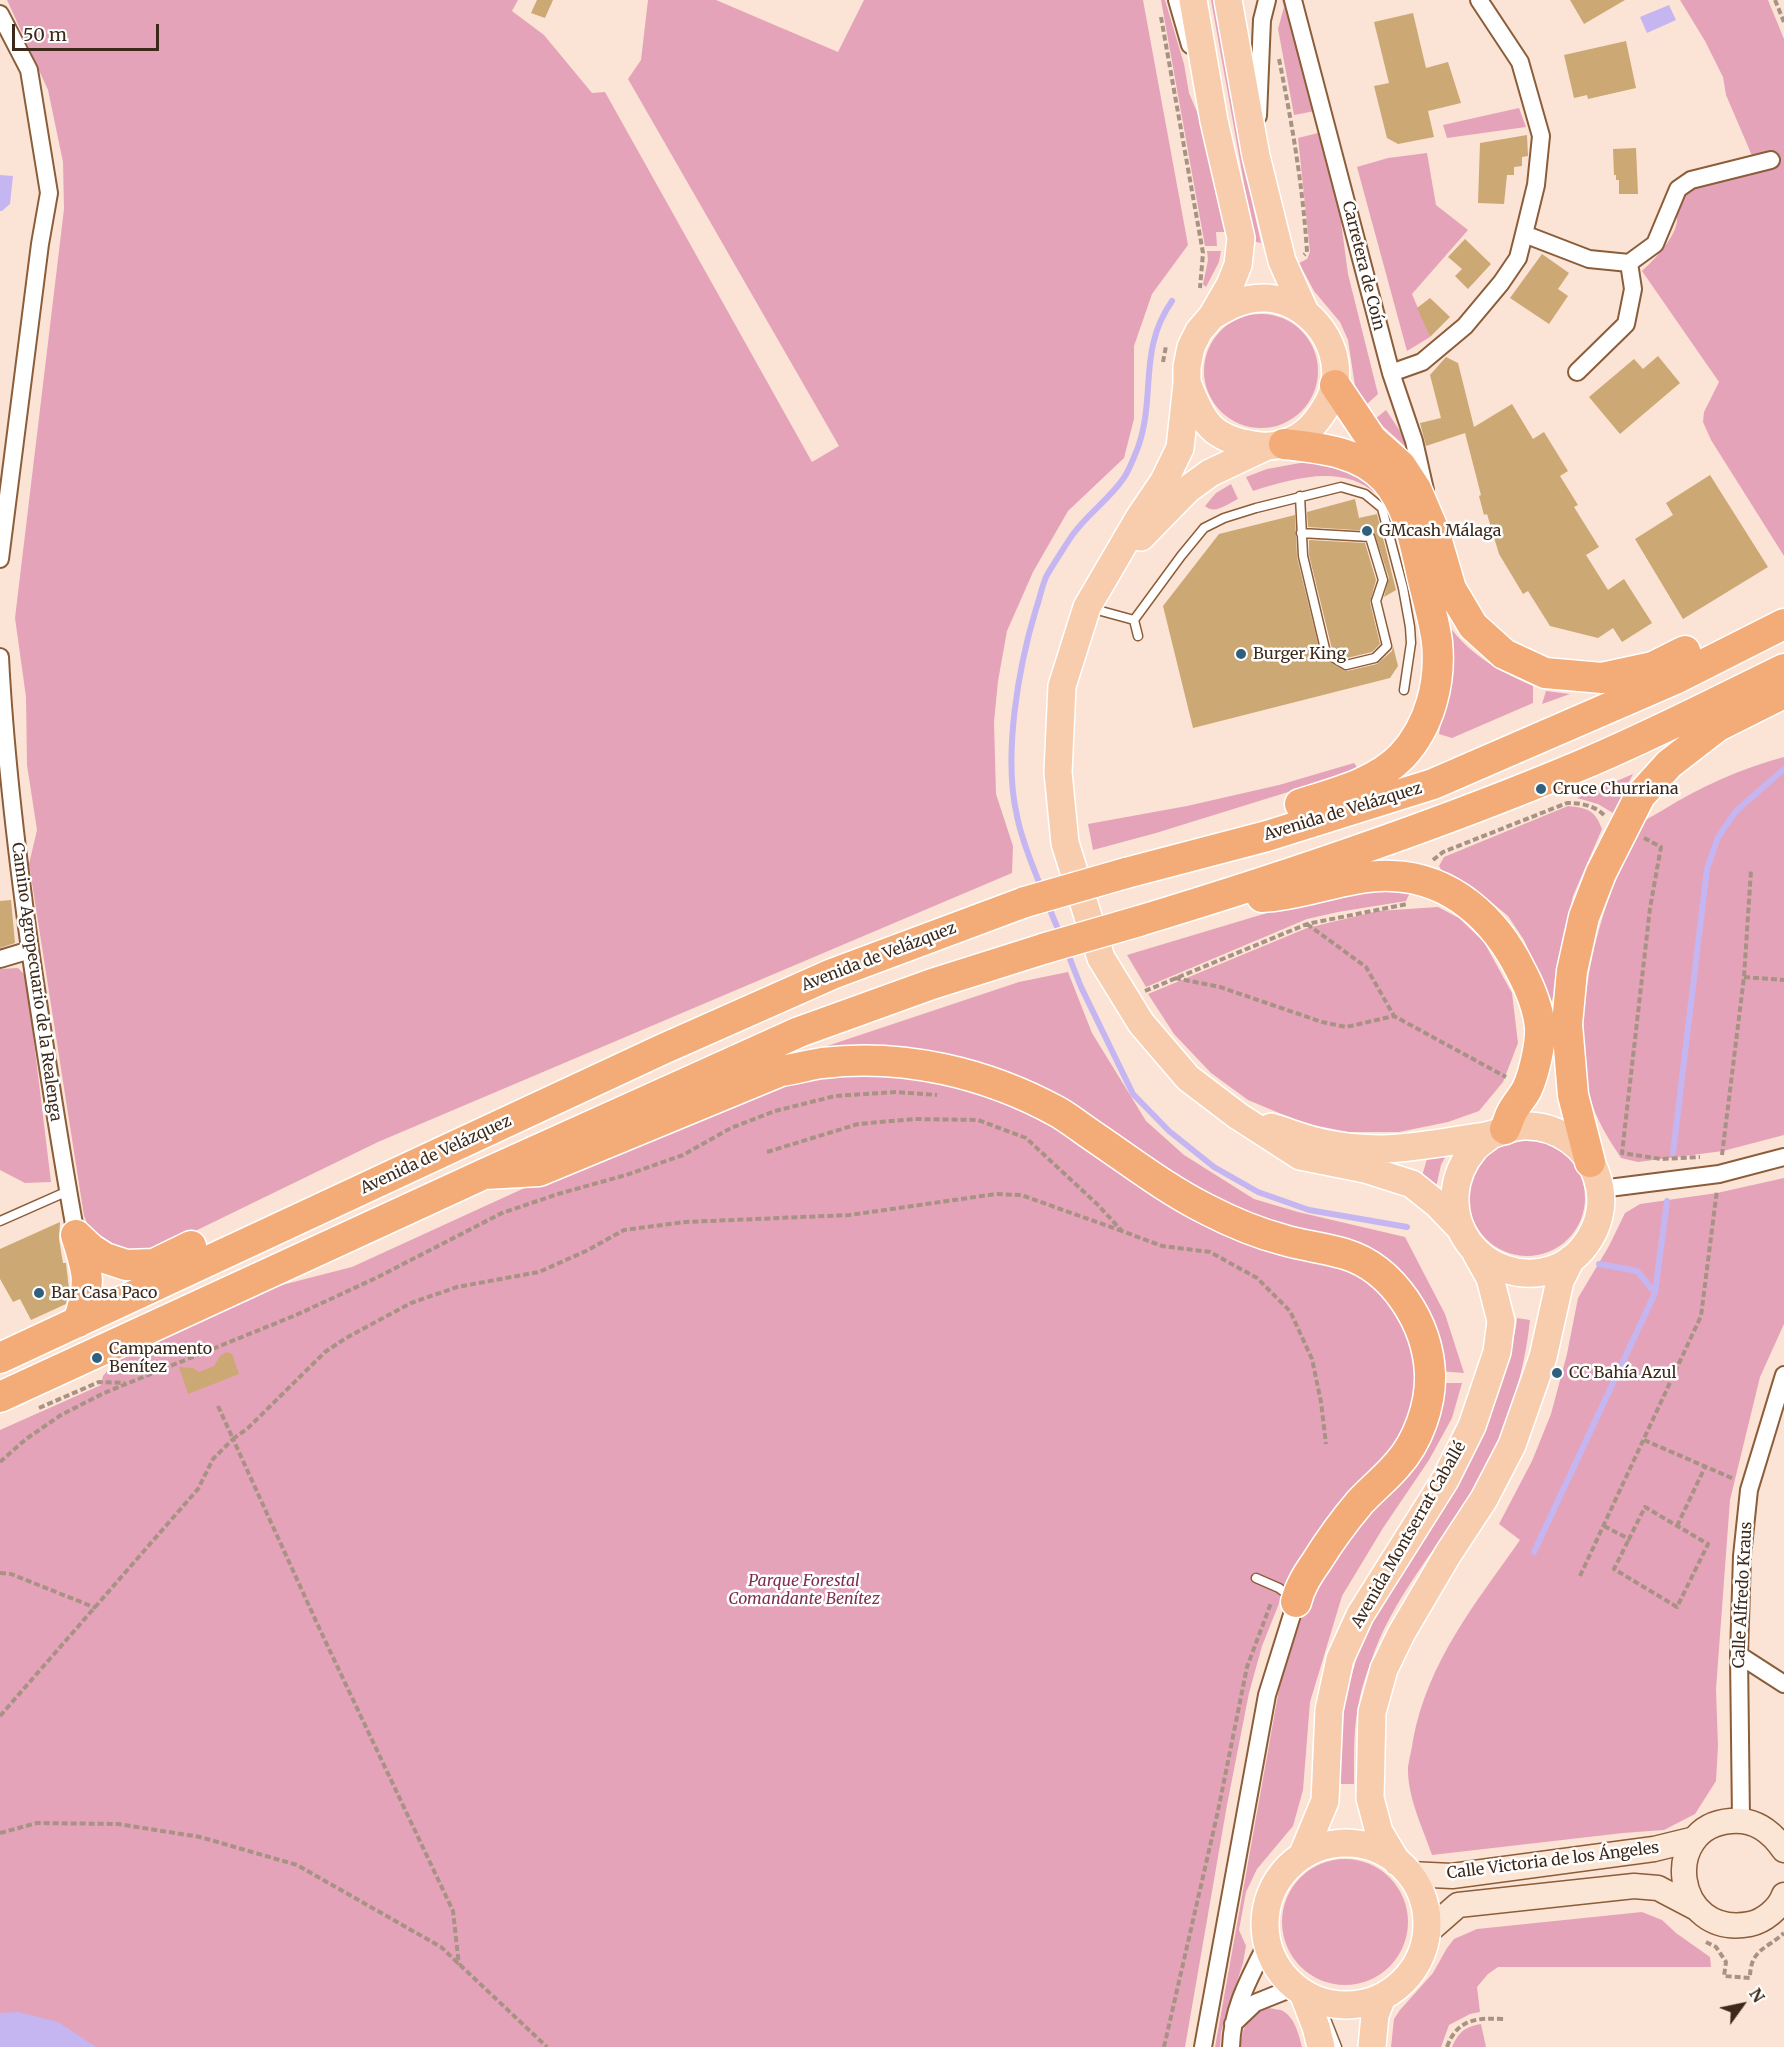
<!DOCTYPE html>
<html>
<head>
<meta charset="utf-8">
<style>
  body { margin:0 }
  #map { position:relative; width:1784px; height:2047px; overflow:hidden; background:#fbe4d5; font-family:Merriweather,serif }
  canvas { display:block }
  .north { position:absolute; left:1712px; top:1975px; width:60px; height:60px; -webkit-text-stroke:4px #fff; paint-order:stroke; rotate:57deg; font-size:16px; font-weight:700; line-height:24px; text-align:center; color:#3d291a }
  .north::after { content:''; display:block; margin:auto; width:21px; height:27px; background:#3d291a; clip-path:polygon(50% 0,100% 100%,50% 72%,0 100%) }
  .scale { position:absolute; left:12px; top:24px; width:147px; height:27px; box-sizing:border-box; border:3px solid #3d291a; border-top:0; padding-left:8px; font-size:18px; line-height:21px; white-space:nowrap; color:#3d291a; -webkit-text-stroke:4px #fff; paint-order:stroke }
</style>
</head>
<body>
<div id="map">
<canvas width="1784" height="2047"></canvas>
<div class="north">N</div>
<div class="scale">50 m</div>
</div>
<script>
const c = document.querySelector('canvas').getContext('2d');
c.lineJoin = 'round';
function paint(path, color) { c.fillStyle = color; c.fill(path, 'evenodd'); }
function trace(path, color, width, dash) { c.strokeStyle = color; c.lineWidth = width; c.lineCap = dash ? 'butt' : 'round'; c.setLineDash(dash || []); c.stroke(path); }
function label(font, color, halo, rows, align = 'center') {
  c.font = font + ' Merriweather,serif'; c.lineWidth = 5; c.setLineDash([]); c.textBaseline = 'middle'; c.strokeStyle = halo; c.fillStyle = color; for (const [text, x, y, turn = 0] of rows) {
    c.save(); c.translate(x, y); c.rotate((+turn || 0) * Math.PI / 180); c.textAlign = isNaN(turn) ? turn : align; if (halo) c.strokeText(text, 0, 0); c.fillText(text, 0, 0); c.restore();
  }
}
const green = new Path2D(`
  M7,0h511l-6,11 32,24 48,58 13,-1 207,370 27,-16 -211,-367 13,-19 7,-60h68l122,52 26,-52h279l45,245 -36,49 -18,52v73l-10,39 -56,53 -35,61 -26,59 -9,50 -4,41 2,72 17,52 -1,27 -634,269 -228,111 -18,4 -37,-14 -11,-27 -55,-352 8,-34 -10,-65 -1,-68 -11,-79 49,-409 -1,-47 -15,-72z
  M1161,0h4l19,64 5,29 19,45 18,94h-10l1,14h-12z
  M1211,0h5l38,211 7,32 -9,-2 -3,-30z
  M1282,0h6l27,111 -21,4 -16,-86 6,-22z
  M1680,0h88l16,39v517l-73,-116 -8,-18 1,-10 15,-30 -77,-111c12,-11 29,-29 34,-45 2,-6 0,-14 3,-20 6,-15 21,-24 36,-28l-3,-12 41,-8 -27,-63 -3,-18 -18,-36z
  M1519,108l7,19 -79,11 -4,-13z
  M1322,132l17,75 9,67 30,120 -13,12 -10,-20 -7,-46 -8,-18 -26,-31 -15,-28 8,-4 3,-7 -12,-114z
  M1427,153l9,52 32,25 -56,64 18,43 -23,14 -50,-184 31,-9z
  M1207,251h14l-2,11 -13,25 -3,-3 5,-24z
  M1204 371a57 57 0 1 1 114 0a57 57 0 1 1-114 0Z
  M1386,410l14,21 7,17 -32,-29z
  M1311,461l39,8 30,21 8,19c-4,-5 -8,-11 -12,-15 -33,-31 -85,-15 -123,-3l-7,-14 21,-8z
  M1231,484l7,15c-11,5 -23,16 -33,7l11,-13z
  M1449,626c21,29 52,46 84,60v17l-81,35 -13,-4 8,-42z
  M1546,691l24,3 -28,10z
  M1784,757v378l-61,16 -85,11 -17,-4c-12,-18 -25,-39 -31,-60 -18,-69 2,-168 32,-231 5,-11 14,-38 22,-45 5,-5 13,-8 19,-12 37,-23 79,-42 121,-53z
  M1354,763l5,7 -203,63 -63,17 -5,-26 99,-18 92,-21z
  M1633,774l-20,39 -15,-9 -21,-6z
  M1568,806c20,2 27,4 34,23l-29,67 -10,40 -11,66 -28,-62 -16,-24 -35,-29 -30,-14 -4,-7 5,-9z
  M1412,888l-6,13 -68,11 -31,7 -161,68 -19,-32 200,-60z
  M1438,907l21,11 25,24 28,51 6,50 -15,39 -24,29 -31,11 -49,10h-51l-45,-9 -55,-23 -37,-27 -37,-39 -26,-40 159,-66 71,-17z
  M18,968l8,8 25,206 -26,1 -25,-13v-201z
  M1068,972l24,61 54,88 38,34 70,44 44,13 107,25 40,77 19,59 -26,-2 -27,-75 -174,-82 -196,-121 -244,-37 222,-74z
  M857,1070l126,19 358,171 49,33 31,74 -17,73 -120,151 -22,55 -13,47 -22,112 -42,242h-1185v-617l101,-45 2,-9 13,-15 158,-74 78,-20 238,-109 207,-82z
  M1469 1198a58 58 0 1 1 116 0a58 58 0 1 1-116 0Z
  M1449,1150l-8,15 -5,22 -14,-11 7,-24z
  M1784,1178v146l-24,53 -30,123 -14,189 2,57 -2,35 -21,33 -31,16 -41,3 -191,22c-9,-27 -25,-58 -24,-88 1,-8 4,-18 5,-27 15,-79 62,-136 107,-200l-21,-16 33,-63 19,-47 16,-60 11,-56 31,-52 16,-33 15,-9 77,-11z
  M1517,1318l13,2c-6,55 -23,111 -51,159 -32,58 -80,109 -104,171 -6,17 -13,35 -16,52 -6,27 -5,55 -5,82h-15l1,-43 6,-46 13,-45 17,-39 90,-141c19,-38 30,-70 41,-110 4,-14 9,-27 10,-42z
  M1438,1383h24l-10,35 -23,42 -46,68 -41,68 -32,106 -7,88 -10,36 -36,43 -11,23 -7,38 7,16 -3,17 -22,69 -1,15h-5l66,-369 27,-79z
  M1282 1922a63 63 0 1 1 126 0a63 63 0 1 1-126 0Z
  M1642,1912l20,8 14,13 34,24 1,10h-213l-10,7 -11,13 3,25 -10,2 -21,11 -8,22h-50l3,-28 6,-9 33,-37 14,-25 7,-9 23,-10z
  M1268,2008c4,1 11,1 15,3 12,7 16,24 19,36h-62c4,-22 5,-31 28,-39z
  M1481,2024l5,23h-34c7,-15 12,-20 29,-23z`);
const water = new Path2D(`
  M1669,5l7,15 -29,13 -7,-16z
  M0,175l13,1 -3,28 -8,7h-2z
  M18,2012l40,10 38,25h-96v-34z`);
const stream = new Path2D(`
  M1042,890c-9,-24 -20,-48 -25,-74 -14,-60 1,-148 19,-207 4,-11 6,-24 11,-34 7,-12 15,-24 22,-35 15,-24 39,-39 54,-61 6,-8 10,-20 14,-29 20,-53 0,-99 35,-149
  M1048,905l12,29
  M1066,949l15,38 52,107 36,37 45,36 44,25 51,18 98,17
  M1673,1153l34,-284 11,-32 18,-26 48,-42
  M1599,1264l38,7 18,22
  M1534,1552l121,-259 12,-92`);
const building = new Path2D(`
  M537,0h16l-8,18 -14,-5z
  M1570,0h55l-41,24z
  M1413,13l13,55 22,-6 13,41 -33,8 6,26 -36,7 -11,-6 -13,-52 15,-3 -15,-61z
  M1626,41l10,47 -48,11 -1,-4 -13,3 -10,-43z
  M1527,135l1,21 -6,1v9l-8,1v8h-7l-3,29 -26,-1 2,-60z
  M1636,148l2,46h-19v-14h-3v-5h-2l-1,-26z
  M1465,239l26,25 -23,25 -13,-13 7,-7 -14,-12z
  M1542,254l27,19 -11,16 10,7 -19,28 -39,-26z
  M1430,298l20,19 -20,20 -13,-29z
  M1658,356l22,27 -60,51 -31,-37 45,-38 9,10z
  M1446,357l12,6 16,64 38,-23 21,35 11,-7 24,39 -8,5 18,29 -4,2 25,40 -13,8 22,35 16,-11 28,44 -30,19 -9,-14 -15,10 -48,-12 -22,-35 -5,3 -24,-40 -12,-40 -3,1 -5,-19 2,-1 -16,-62 -39,13 -6,-23 21,-5 -11,-43z
  M1710,475l58,92 -85,52 -48,-80 38,-24 -7,-12z
  M1355,499l4,19 18,-4 19,76 -12,7 5,-19 -15,-46 -4,-1 -62,-4 -1,-15z
  M1295,515l2,42 24,99 22,14 4,1 30,-7 15,-13 1,-5 5,20 -8,12 -197,50 -30,-122 56,-72z
  M1309,540l56,3 11,37 -6,22 10,42 -8,8 -25,6 -15,-9 -23,-94z
  M11,900l4,43 -15,5v-47z
  M60,1222l-1,17 4,24h3l3,26 -3,15 -35,16 -11,-21 -7,3 -13,-23v-30z
  M227,1352l5,2 7,20 -51,20 -9,-27 14,1 6,4 15,-6 6,-10z`);
const path = new Path2D(`
  M1775,0l9,22
  M1161,17l42,236 -3,35
  M1279,59c13,64 24,128 28,193l-3,3
  M1163,362l3,-16
  M1644,838l17,9 -11,61 -28,245 39,6 39,-2
  M1433,860l10,-8 124,-49c13,0 27,2 37,12
  M1307,924l59,43 28,49
  M1744,977l40,3
  M1175,978l45,9 102,35 24,5 48,-11 112,61
  M1145,991l162,-67 100,-20
  M767,1152l91,-28 57,-5 63,1 48,18 71,66 25,27 40,15 48,6 47,26 33,33 22,48 9,43 5,42
  M1722,1155l22,-178 7,-107
  M218,1406l15,33 15,-11 77,-76 21,-14 65,-35 46,-16 82,-15 47,-21 38,-21 61,-8 165,-7 146,-21 25,1 101,36
  M39,1408l60,-26 26,1
  M1644,1440l90,39
  M0,1462l26,-23 35,-24 43,-22 192,-78 82,-38 124,-64 56,-19 68,-19 57,-20 48,-27 44,-17 60,-15 61,-4 41,3
  M1604,1526l25,13 16,-32 63,37 -31,63 -63,-38 15,-30
  M1677,1526l28,-59
  M0,1573l11,1 85,34
  M1580,1576l121,-260 16,-126
  M0,1716l198,-227 15,-30 20,-20 88,193 132,279 6,54
  M0,1833l37,-10 81,1 82,13 97,28 144,82 106,100
  M1706,1942l10,5 10,15 -2,14 26,2c0,-29 17,-29 34,-45
  M1164,2047l54,-236 29,-144 24,-64
  M1447,2047c11,-30 32,-29 59,-28`);
const service = new Path2D(`
  M1300,496l3,60 23,97 20,12 29,-7 12,-12 -11,-45 7,-21 -13,-43 -69,-4
  M1090,608l44,12
  M1134,620l47,-64 23,-28 20,-10 32,-10 85,-21 24,7 17,14 21,80 7,39 1,16 -7,47
  M1134,620l4,16
  M0,1221l68,-30
  M1256,1578l23,10 12,9
  M1326,2019l11,28`);
const minor = new Path2D(`
  M1177,0l13,45
  M1293,0l98,373 23,68 11,49
  M0,14l29,56 20,123 -9,51 -40,315
  M1258,116l4,-96 5,-20
  M1524,234l65,25 40,4
  M1577,372l49,-48 7,-35 -4,-26 26,-19 23,-55 13,-9 80,-20
  M1391,373l31,-11 43,-36 36,-43 17,-25 6,-24 12,-49 5,-49 -21,-74 -41,-62
  M0,657c5,100 17,199 31,299 14,93 28,186 45,279
  M0,959l30,-9
  M1601,1189l118,-15 65,-17
  M1739,1655l45,29
  M1741,1820l-2,-165 3,-99 7,-66 35,-115
  M1233,2024l22,-21 40,-16
  M1203,2047l64,-352 29,-93
  M1231,2047c1,-39 19,-70 36,-104`);
const secondary = new Path2D(`
  M1784,1850c-13,-19 -29,-31 -53,-29 -71,5 -59,118 19,103 14,-3 29,-15 34,-29
  M1409,1874l43,2 202,-27 41,-10
  M1426,1933l32,-28 176,-19 24,2 40,21`);
const primary = new Path2D(`
  M1193,0l21,121 27,117 -3,27 -8,20 -18,31 -13,15 -8,16 -4,20v17l-7,64 -16,33 -25,37 -52,89 -25,79 -4,86 7,71 36,115 40,65 47,55 50,38 62,40 65,13 47,15 25,20 23,24
  M1228,0l28,156 26,105 23,51
  M1188,385c15,38 24,54 66,60 21,4 43,-3 58,-19 11,-13 21,-27 23,-44 6,-41 -29,-84 -72,-84 -20,0 -34,8 -51,18
  M1141,537l47,-48 22,-16 55,-26
  M1271,1127c17,5 34,12 52,16 18,4 40,6 59,6 34,-1 69,-8 103,-13 14,-2 25,-10 40,-10 32,-1 63,21 72,51 7,21 4,43 -7,61 -40,66 -139,32 -135,-43 1,-17 8,-33 19,-46 4,-5 11,-9 17,-14
  M1265 1924a81 81 0 1 1 162 0a81 81 0 1 1-162 0Z
  M1302,1856l23,-55 4,-91 11,-51 20,-44 85,-135 27,-54 25,-74 4,-31 -11,-43 -14,-25
  M1397,1862l-18,-30 -9,-34 2,-86 12,-43 17,-35 47,-80 36,-55 28,-54 31,-88 17,-76 11,-22
  M1303,1993l13,34 5,20
  M1372,2047l3,-32 7,-18`);
const motorway = new Path2D(`
  M1335,385l37,55 29,26 15,23 18,42 17,58 22,37 31,28 41,19 57,5 51,-11 32,-16
  M1284,444c35,4 75,7 101,35 23,26 29,60 36,92 5,23 13,48 16,71 4,40 -7,84 -35,114 -26,27 -67,37 -102,48
  M1126,873l141,-37 166,-52 242,-105 109,-55
  M1262,897c44,-2 86,-23 130,-21 60,2 104,44 129,95 9,17 17,36 19,56 1,16 -6,47 -13,62 -4,8 -11,15 -15,23 -3,5 -4,11 -7,17
  M1139,921c149,-45 297,-95 440,-155 70,-29 137,-64 205,-97
  M1590,1162l-17,-67 -6,-71 5,-53 12,-54 17,-44 39,-77 29,-32 49,-38 66,-33
  M484,1174l55,-3 242,-100c14,-2 28,-6 41,-8 81,-10 165,10 236,49 12,7 23,16 35,24 37,25 73,53 113,73 25,13 51,24 78,31 20,6 41,8 61,14 49,15 83,70 85,120 1,31 -12,68 -33,91 -11,13 -25,24 -37,37 -16,19 -30,38 -43,59 -9,13 -17,25 -21,41
  M76,1235l15,14 14,9 21,7 28,-1 37,-18
  M76,1235c12,38 16,47 2,87
  M0,1358l663,-309 169,-75 193,-72
  M0,1397l484,-223 315,-142 133,-48 114,-36`);
const motorwayBridge = new Path2D(`
  M1025,902l101,-29
  M1046,948l93,-27`);
const markers = [
  [1367,531,6,"#2f617e"],
  [1241,654,6,"#2f617e"],
  [1541,789,6,"#2f617e"],
  [39,1293,6,"#2f617e"],
  [97,1358,6,"#2f617e"],
  [1557,1373,6,"#2f617e"]
];
const streetNames = [
  ["Carretera de Coín",1363,266,76],
  ["Avenida de Velázquez",1343,812,-17],
  ["Avenida de Velázquez",879,957,-21],
  ["Camino Agropecuario de la Realenga",36,982,82],
  ["Avenida de Velázquez",436,1155,-25],
  ["Avenida Montserrat Caballé",1409,1535,-60],
  ["Calle Alfredo Kraus",1743,1595,-87],
  ["Calle Victoria de los Ángeles",1553,1861,-7]
];
const poiNames = [
  ["GMcash Málaga",1379,531],
  ["Burger King",1253,654],
  ["Cruce Churriana",1553,789],
  ["Bar Casa Paco",51,1293],
  ["Campamento",109,1349],
  ["Benítez",109,1367],
  ["CC Bahía Azul",1569,1373]
];
const parkNames = [
  ["Parque Forestal",804,1581],
  ["Comandante Benítez",804,1599]
];
paint(green, '#e5a3ba');
paint(water, '#c5b6f2');
trace(stream, '#c5b6f2', 6);
paint(building, '#cca874');
trace(service, '#8c5d39', 11);
trace(minor, '#8c5d39', 20);
trace(secondary, '#8c5d39', 27);
trace(primary, '#fff', 30);
trace(motorway, '#fff', 33);
trace(path, '#a89283', 4, [6, 3]);
trace(service, '#fff', 8);
trace(minor, '#fff', 16);
trace(secondary, '#fbe6d6', 24);
trace(primary, '#f8cdae', 27);
trace(motorway, '#f3ac78', 30);
trace(motorwayBridge, '#fff', 33, []);
trace(motorwayBridge, '#f3ac78', 30);
for (const [x, y, r, color] of markers) { const dot = new Path2D(); dot.arc(x, y, r, 0, 2 * Math.PI); c.fillStyle = color; c.fill(dot); trace(dot, '#fff', 2); }
label('16px', '#3d291a', '#fff', streetNames);
label('16px', '#3d291a', '#fff', poiNames, 'left');
label('italic 16px', '#7e2f51', '#fff', parkNames);
</script>
</body>
</html>
